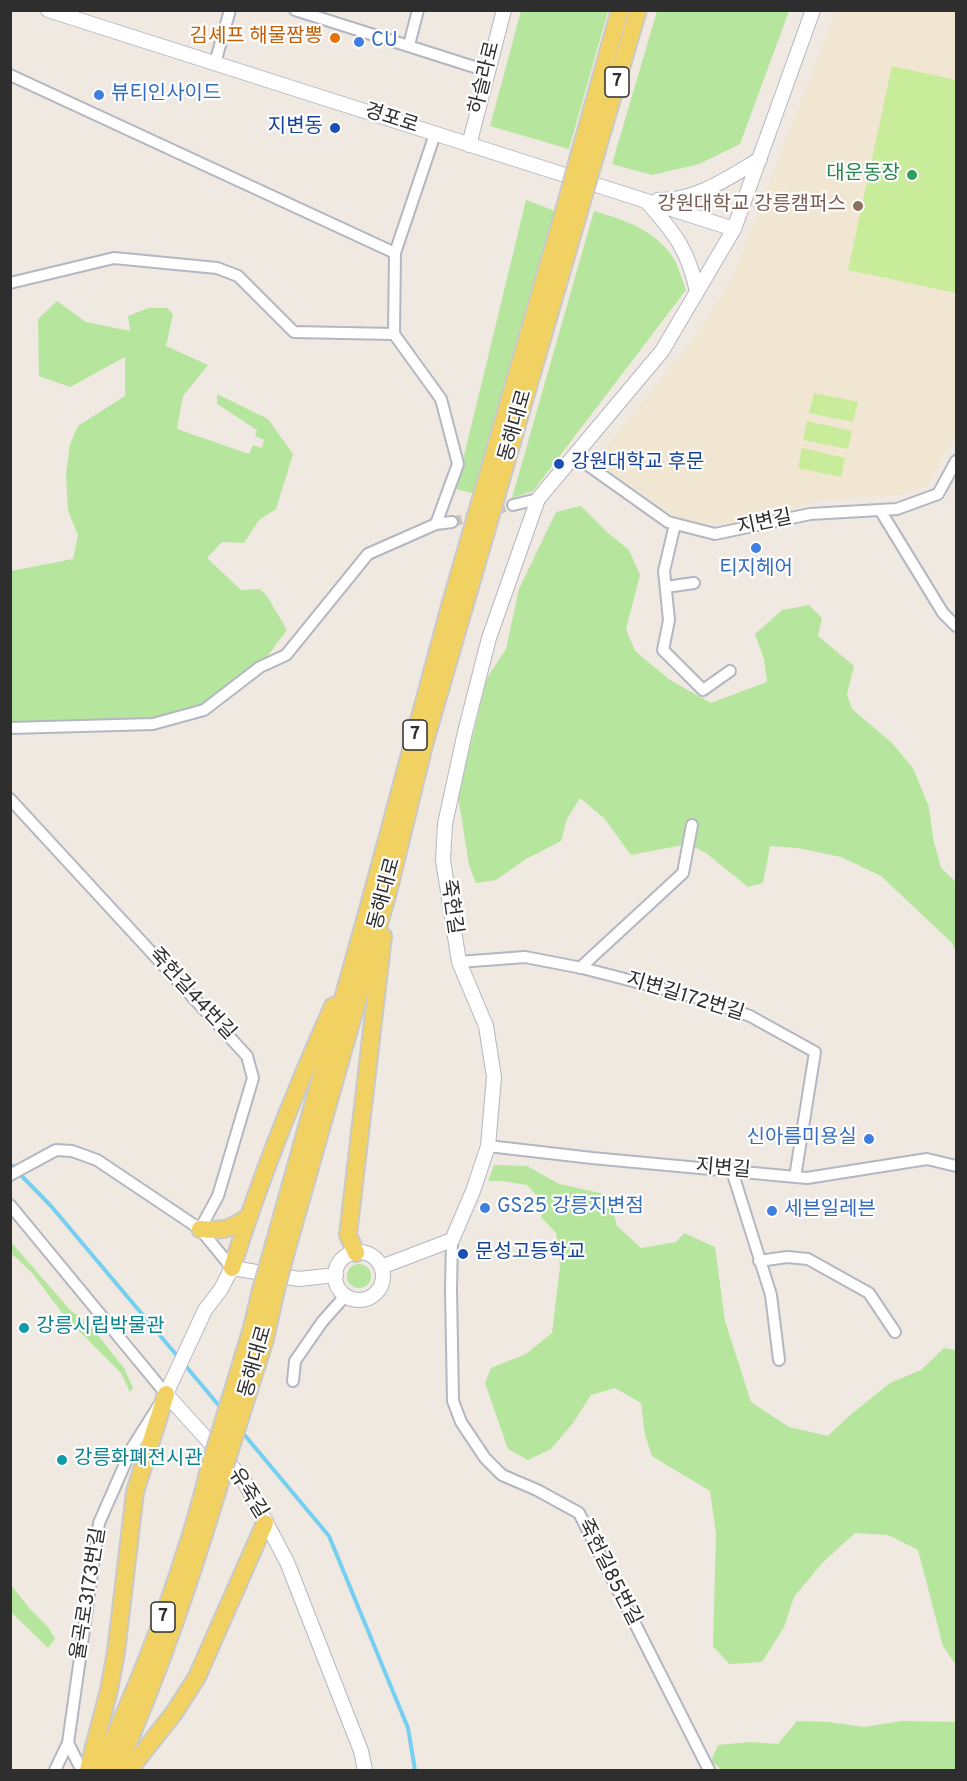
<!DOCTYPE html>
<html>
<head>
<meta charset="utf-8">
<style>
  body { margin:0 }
  #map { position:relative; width:967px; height:1781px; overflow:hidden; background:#efe9e1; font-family:Overpass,sans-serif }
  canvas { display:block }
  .frame { position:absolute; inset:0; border:12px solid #2e2e2e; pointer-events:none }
</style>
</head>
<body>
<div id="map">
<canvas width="967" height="1781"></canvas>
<div class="frame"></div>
</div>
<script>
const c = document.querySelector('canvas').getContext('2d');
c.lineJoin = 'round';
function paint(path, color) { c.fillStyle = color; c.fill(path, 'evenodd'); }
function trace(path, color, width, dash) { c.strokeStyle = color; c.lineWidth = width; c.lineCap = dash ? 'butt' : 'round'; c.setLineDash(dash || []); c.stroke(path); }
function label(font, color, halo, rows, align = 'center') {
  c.font = font + ' Overpass,"Noto Sans KR",sans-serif'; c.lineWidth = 4.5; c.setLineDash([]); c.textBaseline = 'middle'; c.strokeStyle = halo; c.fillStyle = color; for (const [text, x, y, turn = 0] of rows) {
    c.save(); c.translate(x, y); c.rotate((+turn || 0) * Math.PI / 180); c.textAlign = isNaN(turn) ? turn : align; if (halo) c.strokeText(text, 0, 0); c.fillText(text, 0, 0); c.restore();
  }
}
const education = new Path2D(`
  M836,11h120v423l-29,52 -27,9 -82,5 -71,22 -42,2 -30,-8 -80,-56 100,-123 37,-59z`);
const green = new Path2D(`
  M521,11h87l-39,138 -79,-23z
  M657,11h132l-49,133 -41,20 -47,11 -40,-11z
  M526,200l29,11 -76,284 -23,-6z
  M594,211c31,9 62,19 80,48 5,9 8,21 12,31l-153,201 -21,7z
  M57,301l29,21 44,9 -2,-15 21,-8h18l6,6 -7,32 42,19 -25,31 -6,33 72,25 4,-9 9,3 2,-8 -9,-4 2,-6 -40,-26v-10l51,25 25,35 -17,55 -17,11 -15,23 -22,-1 -15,16 34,32 19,-1 7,7 20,34 -21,28 -64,50 -51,13 -140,3v-153l62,-12 5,-24 -10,-24 -2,-36 4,-31 8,-18 47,-30v-39l-55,30 -31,-11 -1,-57z
  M581,506l27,27 21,17 11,25 -14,54 9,22 35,29 41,23 56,-21 -3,-23 -9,-25 27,-24 27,-5 13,13 -4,18 36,30 -7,28 5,15 39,33 22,26 16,39 4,31 8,30 15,14v70l-4,-9 -71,-67 -40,-19 -43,-9 -28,-2 -7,37 -15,4 -42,-34 -18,-9 -57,11 -27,-37 -24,-20 -13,21 -6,22 -35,18 -30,21 -20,3 -7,-18 -11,-69 29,-118 19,-29 13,-60 37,-77z
  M494,1165l33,1 32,18 50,11 8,31 24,22 35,-6 8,-9 31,14 10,74 26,81 38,25 39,9 21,-20 41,-33 31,-13 23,-22 12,2v315l-13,-19 -25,-96 -30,-15 -33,-2 -33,30 -28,34 -10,30 -22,35 -33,2 -16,-18 3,-112 -6,-43 -58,-35 -7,-21 -4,-32 -26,-15 -24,7 -18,28 -22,26 -23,11 -20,-11 -23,-66 6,-15 35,-14 26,-21 8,-67 -4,-33 -14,-15 -4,-21 -11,-12 -25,-4h-14z
  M11,1242l59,68 16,11 15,18 23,29 9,20 -3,4 -9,-19 -55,-55 -33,-44 -22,-21z
  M347 1276a12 12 0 1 1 24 0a12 12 0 1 1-24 0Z
  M10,1584l20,25 18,18 7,12 -7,9 -37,-36z
  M797,1721l32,1 35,5 37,-6 55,1v48h-234l-11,-9 7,-16 33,-3 27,2z`);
const pitch = new Path2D(`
  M892,66l64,14v213l-108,-23z
  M814,393l44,9 -5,20 -44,-9z
  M807,421l45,10 -4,18 -45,-9z
  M802,448l43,10 -4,19 -43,-9z`);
const stream = new Path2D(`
  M10,1164l41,42 128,152
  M184,1364l37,44
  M242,1432l87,104 79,192 7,42`);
const minorTunnel = new Path2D(`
  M452,522l61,-17`);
const minor = new Path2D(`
  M295,10l192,61
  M409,45l9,-35
  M215,63l15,-53
  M10,75l385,178
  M435,134l-40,119 -1,81 47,65 17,65 -22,60
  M10,283l104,-25 103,10 21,8 56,56 100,2
  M575,456l93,66 47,12 95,-20 87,-5 41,-15 18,-33
  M513,505l25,-6
  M880,510l63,103 13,13
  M675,524l-11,47 5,49 -6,30 40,40 27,-19
  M666,587l28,-4
  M10,728l143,-4 51,-14 56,-43 26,-12 82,-101 68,-30 16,-2
  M10,799l237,257 6,22 -35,118 -18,33
  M459,962l66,-5 57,11 117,30 51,18 65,36 -20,125
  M580,968l103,-95 9,-48
  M488,1146l104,12 215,20 120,-19 29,7
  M732,1171l39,124 8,65
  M10,1175l46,-25 16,1 25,9 103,69 32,39
  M10,1205l156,189 -34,54 -33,75 -31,220 -13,27
  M452,1240l-1,49 2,112 8,21 24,36 17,17 35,15 42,23 130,257
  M759,1261l28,-4 21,2 61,34 26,39
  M293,1381l2,-20 27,-39 24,-27
  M68,1743l11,22`);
const tertiary = new Path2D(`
  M48,10l686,219
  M469,145l35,-135
  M658,200c38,1 70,-22 102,-41
  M647,202c27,30 42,49 50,90
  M335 1276a24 24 0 1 1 48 0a24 24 0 1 1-48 0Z
  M381,1267l71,-27 21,-49 15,-45 6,-69 -8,-51 -27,-64 -16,-102 2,-36 20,-92 24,-94 49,-139 124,-148 72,-122 79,-219
  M336,1275l-37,4 -67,-11 -11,21 -16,21 -39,84 77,85 44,83 74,189 4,19`);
const primary = new Path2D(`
  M581,149l39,-139
  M596,153l42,-143
  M200,1229c23,2 29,1 48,-12
  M356,1253l-8,-18 35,-299
  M270,1259l99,-353 81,-300 114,-395
  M284,1259l104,-367 36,-147 154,-530
  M232,1268c28,-90 63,-177 101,-262
  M252,1328l9,-38
  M265,1339l11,-49
  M88,1770l21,-80 7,-38 19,-160 31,-98
  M99,1770c34,-72 64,-146 88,-223 10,-29 17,-59 25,-88
  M116,1770c44,-97 77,-198 108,-301
  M129,1770l45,-57 23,-36 68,-154`);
const primaryBridge = new Path2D(`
  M564,211l17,-62
  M578,215l18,-62
  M261,1290l9,-31
  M276,1290l8,-31
  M212,1459l40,-131
  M224,1469l41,-130`);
const markers = [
  [335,38,6,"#e8710a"],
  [359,42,6,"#3f7fe0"],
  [99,95,6,"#3f7fe0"],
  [335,128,6,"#1a4fb4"],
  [912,175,6,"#2e9e5b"],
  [858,206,6,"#8d6e63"],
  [559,464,6,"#1a4fb4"],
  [756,548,6,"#3f7fe0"],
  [869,1139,6,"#3f7fe0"],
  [485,1208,6,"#3f7fe0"],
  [772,1211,6,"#3f7fe0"],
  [463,1254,6,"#1a4fb4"],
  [24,1328,6,"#0f9aa8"],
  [62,1460,6,"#0f9aa8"]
];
const shields = [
  [617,82,24],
  [415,735,24],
  [163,1617,24]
];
const shieldNames = [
  ["7",617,82],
  ["7",415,735],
  ["7",163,1617]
];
const foodNames = [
  ["김셰프 해물짬뽕",323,38]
];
const shopNames = [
  ["CU",371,42],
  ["뷰티인사이드",111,95],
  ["티지헤어",756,570,"center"],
  ["신아름미용실",857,1139,"right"],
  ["GS25 강릉지변점",497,1208],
  ["세븐일레븐",784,1211]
];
const streetNames = [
  ["하슬라로",486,78,-76],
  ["경포로",391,120,18],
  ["동해대로",517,426,-74],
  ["지변길",765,524,-12],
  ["동해대로",386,894,-75],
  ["죽헌길",450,907,82],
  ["죽헌길44번길",191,995,47],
  ["지변길172번길",685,998,17],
  ["지변길",723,1170,5],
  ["동해대로",257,1362,-74],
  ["유죽길",247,1494,58],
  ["죽헌길85번길",608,1573,63],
  ["율곡로3173번길",90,1594,-81]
];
const transitNames = [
  ["지변동",323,128,"right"],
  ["강원대학교 후문",571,464],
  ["문성고등학교",475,1254]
];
const leisureNames = [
  ["대운동장",900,175]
];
const educationNames = [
  ["강원대학교 강릉캠퍼스",846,206]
];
const cultureNames = [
  ["강릉시립박물관",36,1328],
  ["강릉화폐전시관",74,1460]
];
paint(education, '#f0e6d1');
paint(green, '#b6e59e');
paint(pitch, '#c9ec9a');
trace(stream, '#75cff0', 4);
trace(minorTunnel, '#c8c4bd', 10, [10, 5]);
trace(minor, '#b4b7c1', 14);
trace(tertiary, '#b4b7c1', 16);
trace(primary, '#c9c9c9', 20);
trace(minor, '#fff', 10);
trace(tertiary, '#fff', 14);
trace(primary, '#f2d163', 16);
trace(primaryBridge, '#c9c9c9', 20, []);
trace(primaryBridge, '#f2d163', 16);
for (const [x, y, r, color] of markers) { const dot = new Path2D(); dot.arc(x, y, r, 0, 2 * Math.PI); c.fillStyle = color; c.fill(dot); trace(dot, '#fff', 2); }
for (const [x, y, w] of shields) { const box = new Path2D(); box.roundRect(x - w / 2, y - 15, w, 30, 4.5); c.fillStyle = '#fff'; c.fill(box); trace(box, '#2e2e2e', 1.5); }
label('bold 18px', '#2e2e2e', null, shieldNames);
label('20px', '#c56008', '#fff', foodNames, 'right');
label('20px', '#366cbe', '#fff', shopNames, 'left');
label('20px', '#2e2e2e', '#fff', streetNames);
label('20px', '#164399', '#fff', transitNames, 'left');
label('20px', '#27864d', '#fff', leisureNames, 'right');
label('20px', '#785e54', '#fff', educationNames, 'right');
label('20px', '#0d838f', '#fff', cultureNames, 'left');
</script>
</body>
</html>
